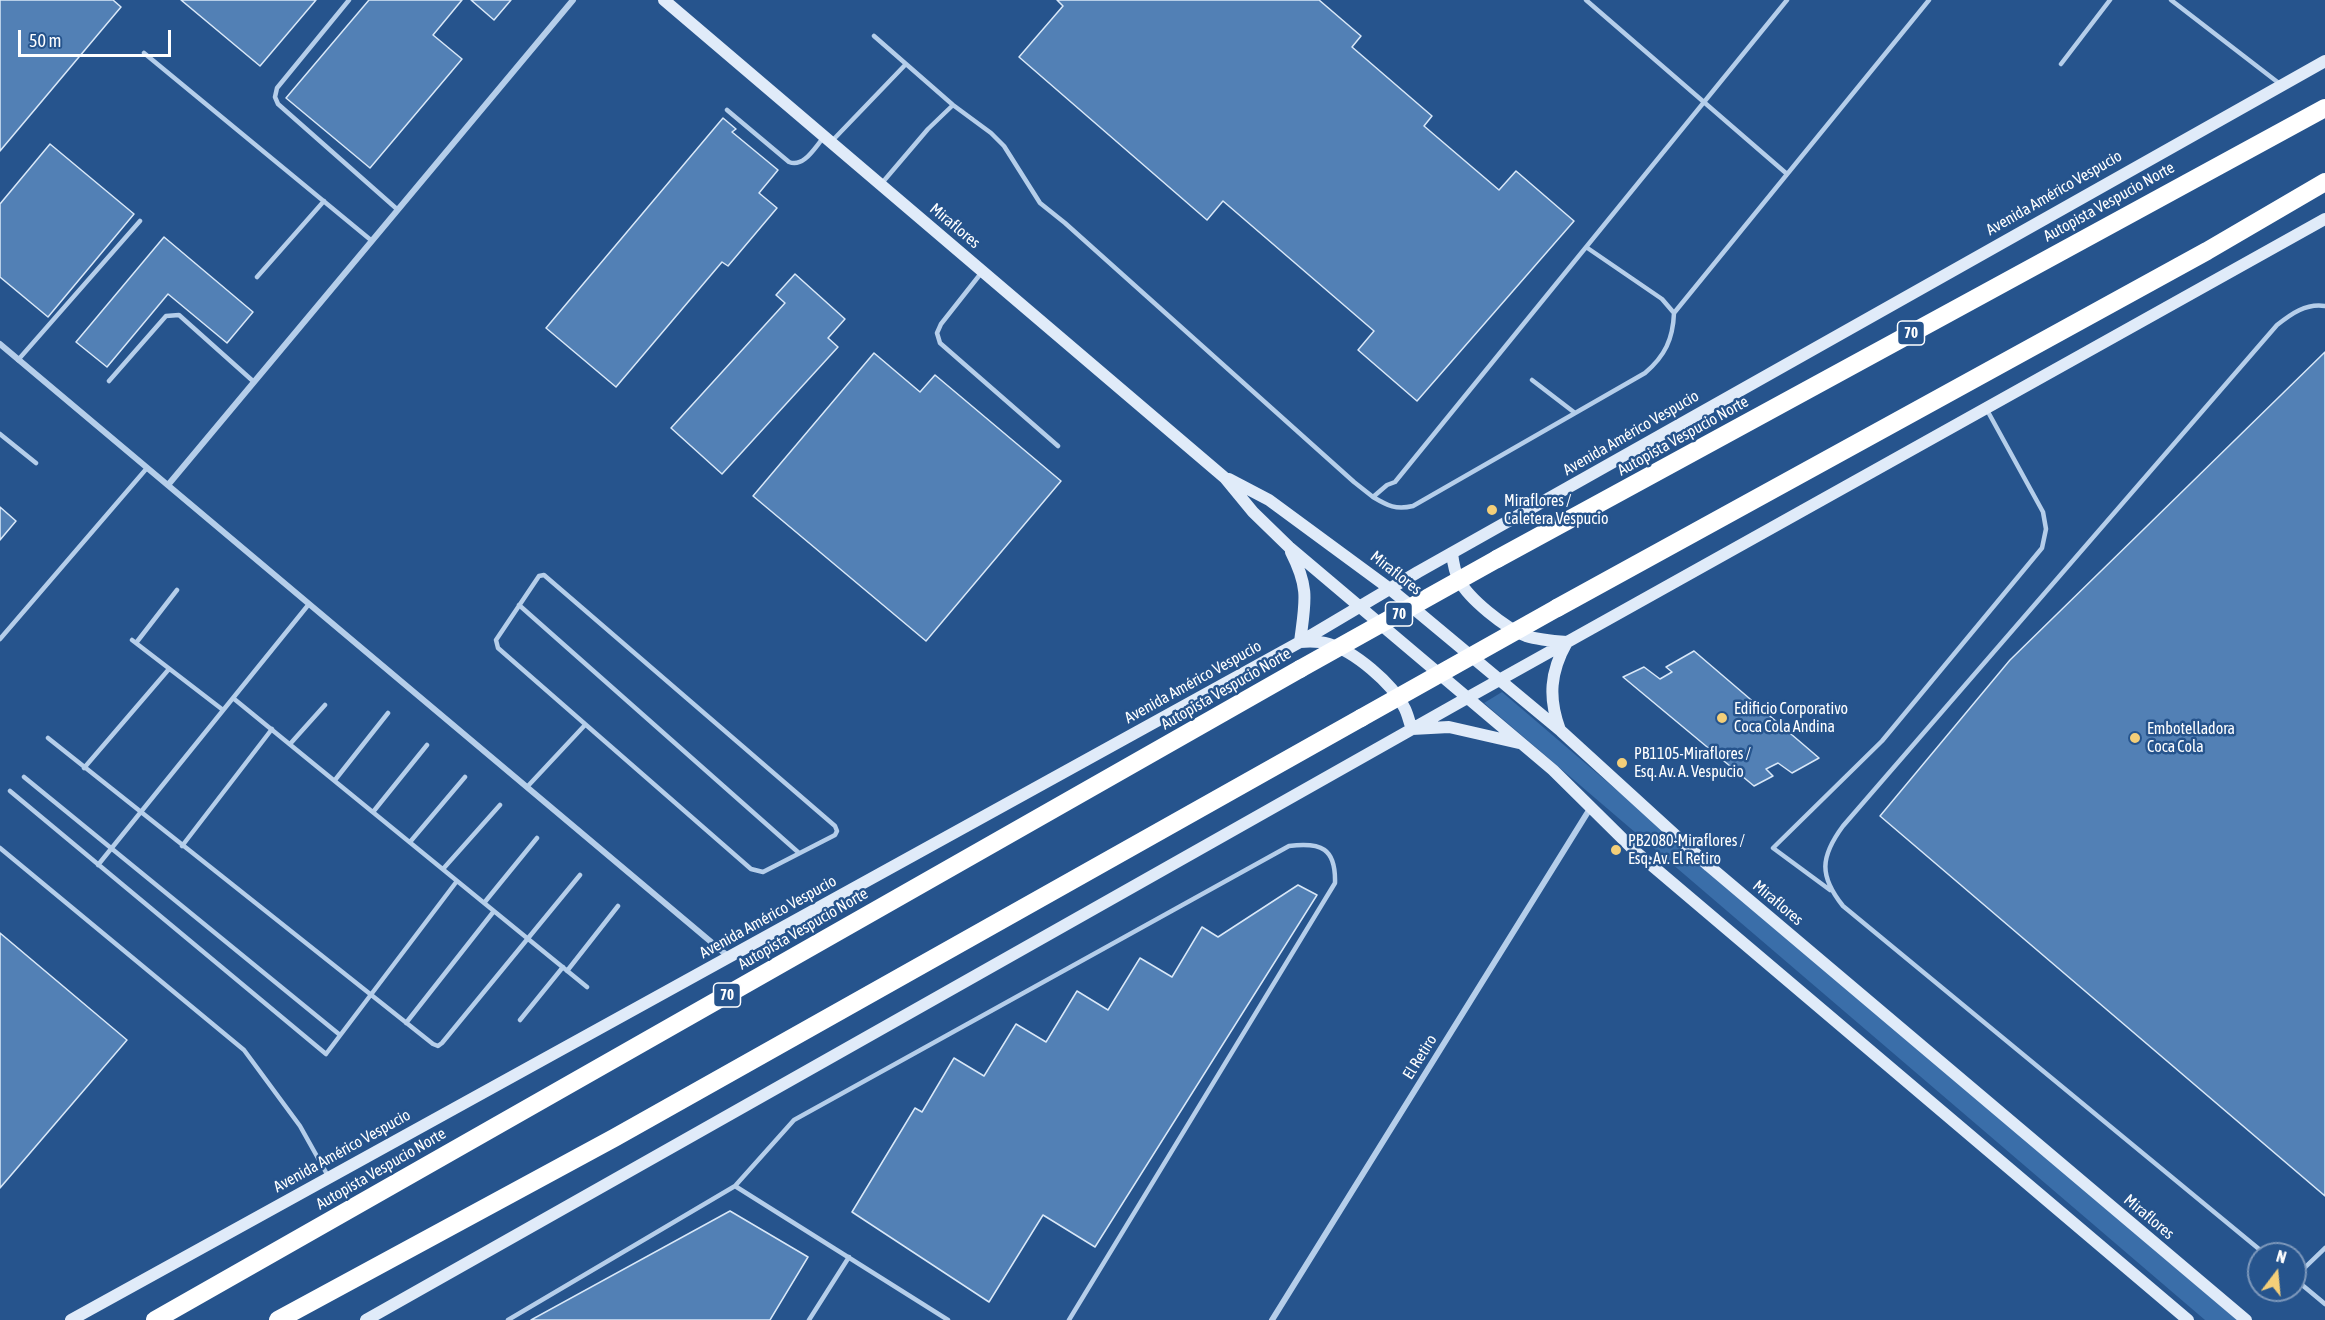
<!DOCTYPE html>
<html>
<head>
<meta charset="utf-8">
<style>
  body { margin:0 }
  #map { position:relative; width:2325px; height:1320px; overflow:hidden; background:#26548d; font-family:"Asap Condensed",sans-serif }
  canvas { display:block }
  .north { position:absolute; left:2247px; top:1242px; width:60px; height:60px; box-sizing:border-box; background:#26548d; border:2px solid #7d98bb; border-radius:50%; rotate:16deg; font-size:16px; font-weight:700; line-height:24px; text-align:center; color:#fff }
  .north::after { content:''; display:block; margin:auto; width:21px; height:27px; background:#f4cf79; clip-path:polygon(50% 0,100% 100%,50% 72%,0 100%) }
  .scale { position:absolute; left:18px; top:30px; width:153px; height:27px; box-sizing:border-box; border:3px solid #fff; border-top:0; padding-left:8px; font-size:18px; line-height:21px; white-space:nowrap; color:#fff; -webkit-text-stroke:4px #26548d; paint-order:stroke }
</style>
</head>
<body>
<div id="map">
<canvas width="2325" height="1320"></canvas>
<div class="north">N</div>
<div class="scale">50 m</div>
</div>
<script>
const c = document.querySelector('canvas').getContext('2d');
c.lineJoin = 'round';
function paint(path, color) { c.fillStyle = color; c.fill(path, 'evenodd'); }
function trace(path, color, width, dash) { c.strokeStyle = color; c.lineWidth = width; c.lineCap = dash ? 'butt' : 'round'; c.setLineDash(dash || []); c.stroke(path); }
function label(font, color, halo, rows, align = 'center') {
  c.font = font + ' "Asap Condensed",sans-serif'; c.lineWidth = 5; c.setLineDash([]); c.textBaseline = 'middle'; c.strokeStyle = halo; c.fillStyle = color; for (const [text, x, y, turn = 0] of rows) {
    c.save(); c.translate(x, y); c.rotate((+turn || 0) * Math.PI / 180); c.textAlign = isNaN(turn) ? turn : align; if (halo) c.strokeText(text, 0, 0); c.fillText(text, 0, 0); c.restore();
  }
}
const green = new Path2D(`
  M1502,692l735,628h-32l-721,-617z`);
const building = new Path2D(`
  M0,0h113l8,7 -121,144z
  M181,0h135l-56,66z
  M369,0h93l-29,35 29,24 -92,109 -84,-70z
  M471,0h40l-17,20z
  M1057,0h262l42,36 -9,11 80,69 -8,10 75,64 17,-19 58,50 -157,180 -59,-51 16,-19 -151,-130 -16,19 -188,-163 44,-51z
  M723,118l13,11 -4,3 46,38 -19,23 18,15 -49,58 -6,-4 -106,125 -70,-59z
  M50,144l84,70 -86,103 -48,-40v-73z
  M164,237l89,75 -26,31 -59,-49 -61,73 -31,-25z
  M795,274l50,45 -17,19 10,9 -116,127 -51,-46 114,-125 -9,-8z
  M2325,352v844l-445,-380 130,-156z
  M874,353l46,39 15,-17 126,106 -135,160 -173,-145z
  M0,507l16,14 -16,19z
  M1694,651l125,107 -27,15 -14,-10 -12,6 7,7 -19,10 -131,-109 21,-10 16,12 12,-7 -6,-5z
  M1298,885l19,10 -222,352 -52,-32 -54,87 -137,-90 63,-104 7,4 32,-54 30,18 32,-52 30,18 31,-51 31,19 32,-52 32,19 30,-50 16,10z
  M0,933l127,107 -127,148z
  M730,1211l78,46 -38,63h-239z`);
const lane = new Path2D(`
  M349,0l-72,88 -2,9 3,7 120,106
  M1586,0l201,174
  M2171,0l109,84
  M874,36l79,69 38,28 13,13 36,57 25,20 289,259 19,15 14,-12 8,-3 392,-482
  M144,53l228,188
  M2061,64l49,-64
  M727,110l62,52c15,6 26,-15 35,-25
  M831,142l75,-78
  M882,183l46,-54 25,-24
  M1586,247l76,52 12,14
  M982,272l-41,52 -4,9 3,10 118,103
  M257,277l67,-76
  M18,360l122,-139
  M1532,380l43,33
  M109,381l57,-65 13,-1 75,67
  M0,434l36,29
  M1373,497c15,9 23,13 40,9l232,-133c20,-17 28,-34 29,-60l255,-313
  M544,575l291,251 2,5 -2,4 -72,37 -12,-3 -253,-221 -2,-8 43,-64z
  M519,605l280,248
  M0,639l147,-171
  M132,640l91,70
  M136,643l41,-53
  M233,698l354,289
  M48,738l385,306 5,2 4,-3 138,-168
  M290,744l35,-39
  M84,768l85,-99
  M24,777l316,258
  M335,780l53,-67
  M527,787l58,-62
  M10,791l316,263 131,-173
  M373,812l54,-67
  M410,842l55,-65
  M182,846l90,-117
  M0,848l244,202 56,76 28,50
  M98,865l211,-261
  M443,869l57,-64
  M1830,890l-57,-42 109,-107 160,-193 4,-19 -3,-17 -56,-102
  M484,903l53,-65
  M567,971l51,-65
  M520,1020l43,-53
  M406,1023l88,-112
  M735,1186l213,134
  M2265,1254l-422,-348c-24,-30 -23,-49 0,-80l434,-501c14,-11 29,-22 48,-19
  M2295,1277l30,-29
  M2295,1279l30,25
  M508,1320l227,-134 59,-66 495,-274c32,-4 47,2 46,37l-266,437
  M809,1320l40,-63`);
const street = new Path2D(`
  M0,344l729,613
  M168,485l405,-485
  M1272,1320l319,-513`);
const secondary = new Path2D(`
  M664,0l561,478 28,34 36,35 264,223 83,82 552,468
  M1229,479l40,21 121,89 28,23 143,119 148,135 537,454
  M1291,552c19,37 14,50 9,90 10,-1 19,-1 29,2 25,7 63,39 75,63 4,7 5,15 8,22l37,-2 70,16
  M1452,553c1,9 2,18 7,27 10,19 46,48 67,56 13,4 27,5 41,6 -17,30 -19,56 -7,88
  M71,1320l1229,-678 118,-70 907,-511
  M366,1320l1101,-622 858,-479`);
const highway = new Path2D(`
  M1497,559l828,-451
  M1557,608l650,-357 118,-69
  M155,1320l1145,-651
  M278,1320l336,-182 747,-420`);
const highwayBridge = new Path2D(`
  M1300,669l197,-110
  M1361,718l196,-110`);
const markers = [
  [1492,510,6,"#f4cf79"],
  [1722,718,6,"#f4cf79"],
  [2135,738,6,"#f4cf79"],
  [1622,763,6,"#f4cf79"],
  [1616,850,6,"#f4cf79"]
];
const shields = [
  [1911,333,27],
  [1399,614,27],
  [727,995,27]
];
const shieldNames = [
  ["70",1911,333],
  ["70",1399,614],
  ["70",727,995]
];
const streetNames = [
  ["Avenida Américo Vespucio",2054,193,-30],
  ["Autopista Vespucio Norte",2109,202,-29],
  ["Miraflores",955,226,40],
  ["Avenida Américo Vespucio",1631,433,-30],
  ["Autopista Vespucio Norte",1683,436,-29],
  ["Miraflores",1396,573,38],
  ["Avenida Américo Vespucio",1193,682,-29],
  ["Autopista Vespucio Norte",1226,689,-30],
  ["Miraflores",1778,903,40],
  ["Avenida Américo Vespucio",768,917,-29],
  ["Autopista Vespucio Norte",803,929,-30],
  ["El Retiro",1420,1057,-58],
  ["Avenida Américo Vespucio",342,1151,-29],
  ["Autopista Vespucio Norte",381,1169,-30],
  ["Miraflores",2149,1217,40]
];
const poiNames = [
  ["Miraflores /",1504,501],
  ["Caletera Vespucio",1504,519],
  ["Edificio Corporativo",1734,709],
  ["Coca Cola Andina",1734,727],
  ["Embotelladora",2147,729],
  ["Coca Cola",2147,747],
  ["PB1105-Miraflores /",1634,754],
  ["Esq. Av. A. Vespucio",1634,772],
  ["PB2080-Miraflores /",1628,841],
  ["Esq. Av. El Retiro",1628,859]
];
paint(green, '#3a6ea9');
paint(building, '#5280b5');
trace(building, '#d9e8f8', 1.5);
trace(lane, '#b5ceea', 4.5);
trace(street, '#b5ceea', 6);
trace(secondary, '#e0ebf9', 12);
trace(highway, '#fff', 18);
trace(highwayBridge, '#fff', 18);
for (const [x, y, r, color] of markers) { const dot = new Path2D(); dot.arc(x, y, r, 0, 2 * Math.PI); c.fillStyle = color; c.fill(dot); trace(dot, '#26548d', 2); }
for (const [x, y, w] of shields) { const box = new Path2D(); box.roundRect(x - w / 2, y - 12, w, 24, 4.5); c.fillStyle = '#26548d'; c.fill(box); trace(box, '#fff', 1.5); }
label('bold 15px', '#fff', null, shieldNames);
label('16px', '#fff', '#26548d', streetNames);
label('16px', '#fff', '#26548d', poiNames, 'left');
</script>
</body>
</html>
